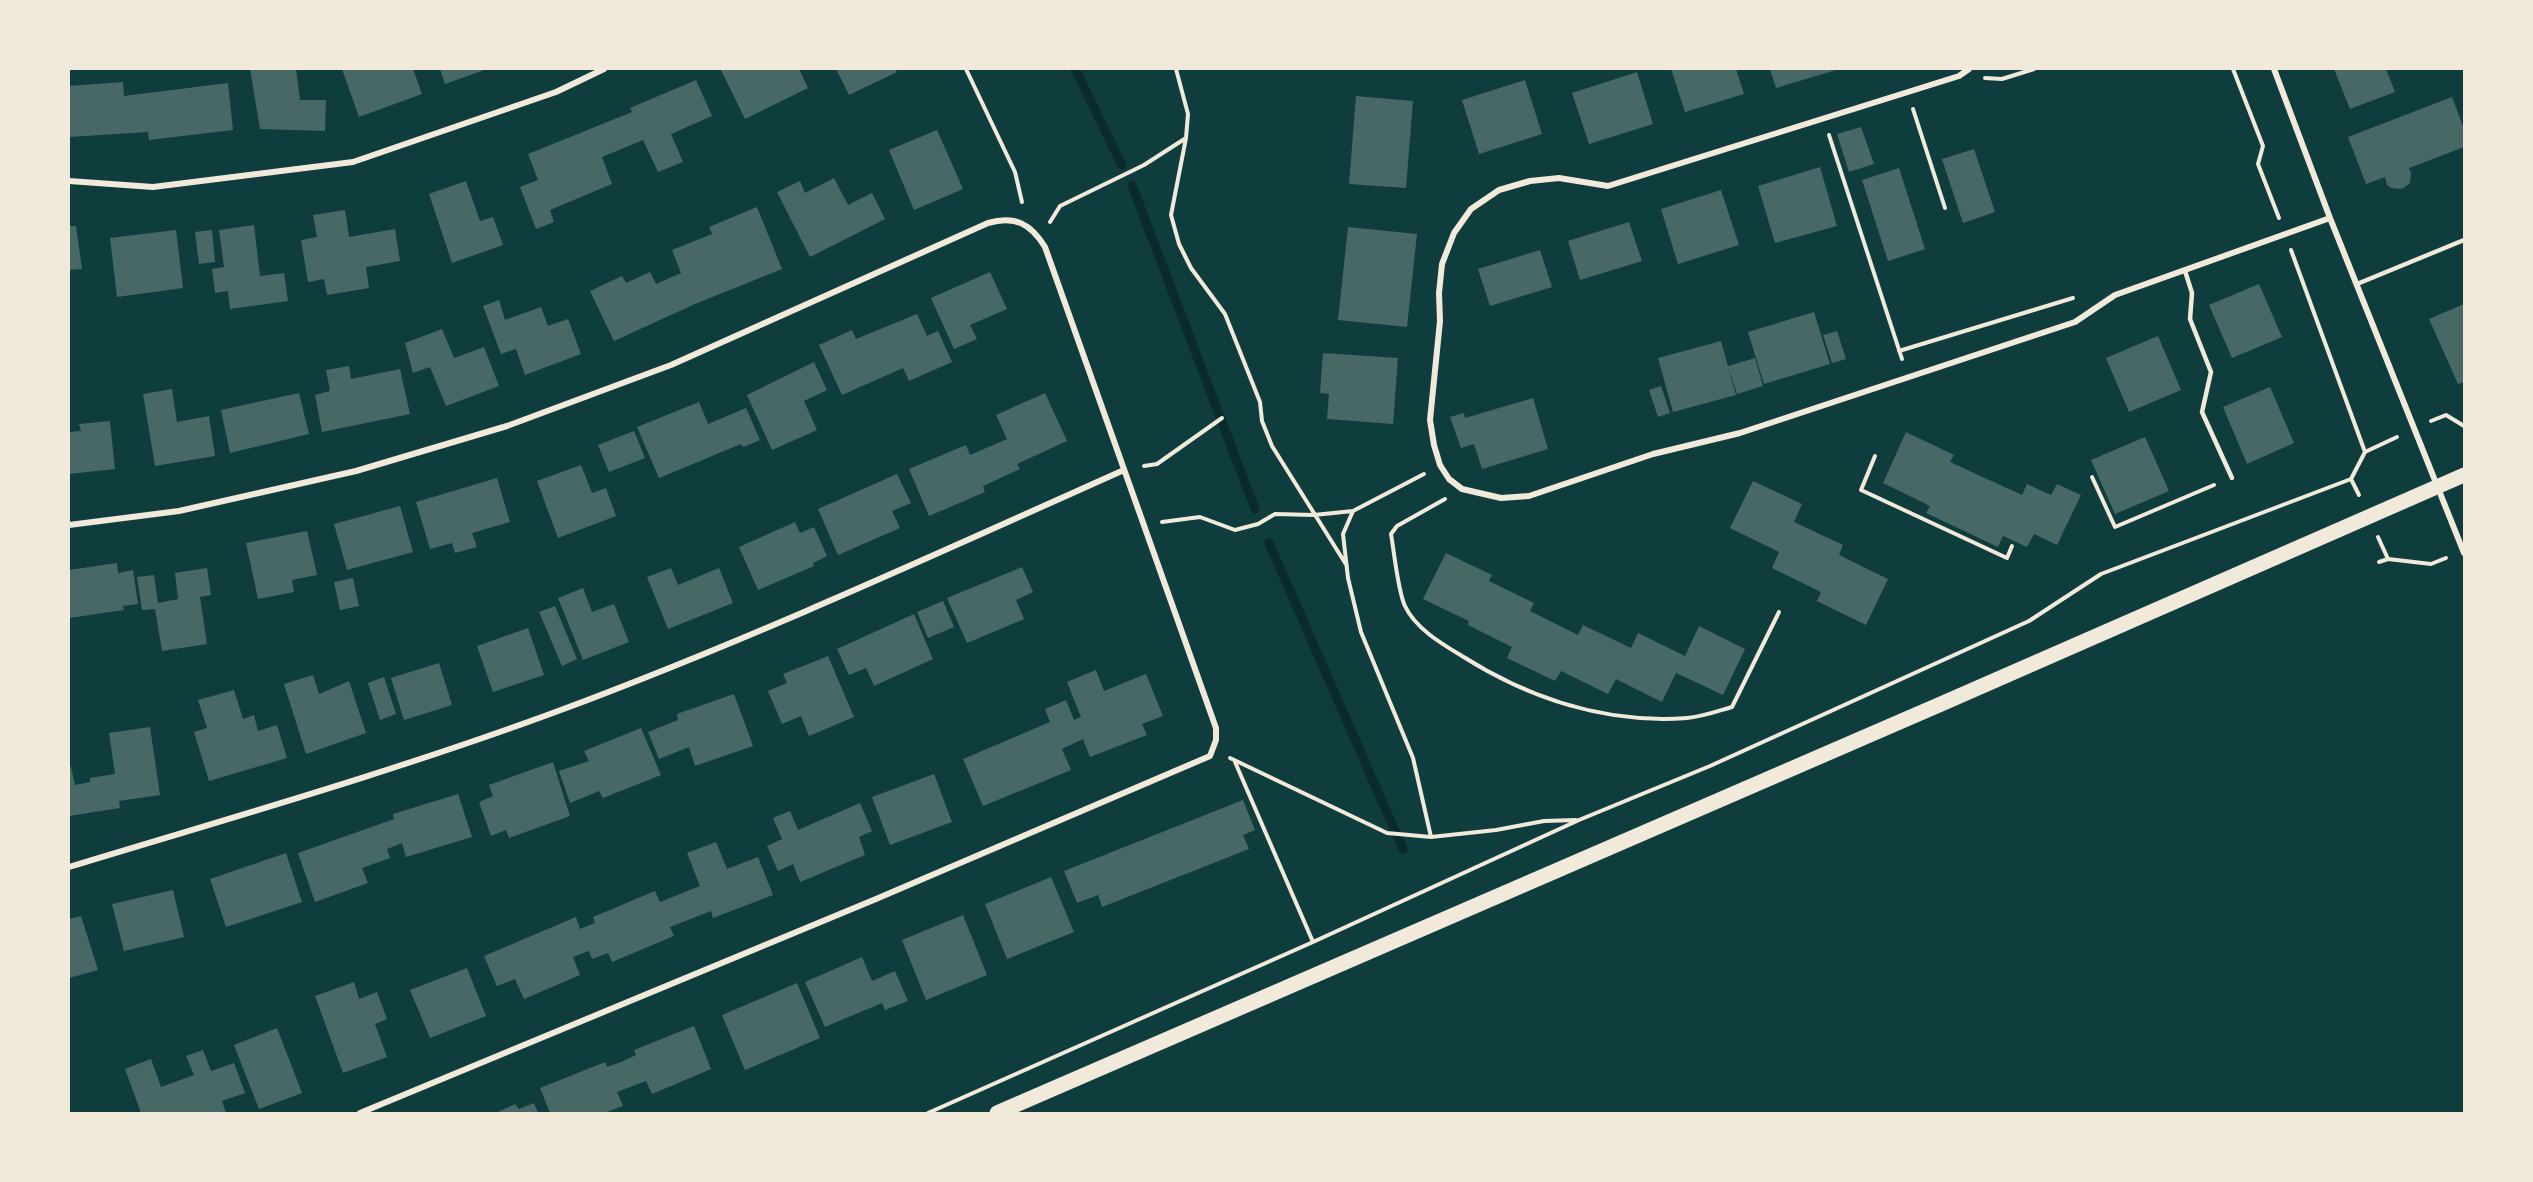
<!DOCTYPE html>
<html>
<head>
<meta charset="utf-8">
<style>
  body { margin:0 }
  #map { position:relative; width:2533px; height:1182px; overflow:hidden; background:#0f3d3e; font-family:"Roboto Condensed",sans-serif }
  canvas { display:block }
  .frame { position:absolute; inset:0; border:70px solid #f1e9da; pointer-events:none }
</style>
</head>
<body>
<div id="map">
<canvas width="2533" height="1182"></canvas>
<div class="frame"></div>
</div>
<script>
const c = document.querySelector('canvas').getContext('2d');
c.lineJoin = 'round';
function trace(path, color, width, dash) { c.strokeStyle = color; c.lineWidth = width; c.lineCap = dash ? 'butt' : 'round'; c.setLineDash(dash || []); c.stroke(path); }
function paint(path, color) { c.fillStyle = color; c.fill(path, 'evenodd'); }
const stream = new Path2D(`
  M1075,69l47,96
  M1132,185l123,324
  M1269,543l134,306`);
const building = new Path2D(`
  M250,69h46l4,31h26l-1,31 -65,-2z
  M342,69h71l9,25 -63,23z
  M440,69h47l-42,15z
  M724,69h75l9,19 -63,31 -24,-49z
  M836,69h59l2,3 -48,23z
  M1671,69h65l8,25 -59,18z
  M1770,69h66v1l-60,18z
  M2334,69h52l9,23 -45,17z
  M1637,72l16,52 -64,20 -17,-51z
  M696,80l16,36 -41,18 12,28 -25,10 -15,-32 -41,17 10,27 -62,26 4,12 -18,7 -16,-42 18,-7 -10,-26 104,-42 -2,-4z
  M1525,80l17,54 -63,20 -17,-54z
  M123,82l1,14 104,-13 5,47 -84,10 -1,-8 -79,5v-51z
  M1356,96l57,5 -7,87 -57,-4z
  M2452,97l12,32v18l-55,21 2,5 -1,10 -8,6 -11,-1 -4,-3 -2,-8 -19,7 -18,-47z
  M1861,127l13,37 -25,8 -12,-38z
  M937,130l26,59 -49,21 -25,-60z
  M1974,149l21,63 -32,11 -21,-64z
  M1820,167l17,59 -62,17 -17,-57z
  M1899,168l26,81 -37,12 -26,-81z
  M834,178l14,27 24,-12 13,26 -75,38 -33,-65 23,-11 5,12z
  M466,181l14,40 13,-4 10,28 -51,18 -23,-69z
  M1721,190l18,55 -61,19 -17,-55z
  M757,207l25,62 -87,35 -81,37 -24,-50 32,-15 4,7 24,-11 6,12 25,-11 -9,-23 40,-16 -3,-7z
  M345,210l4,27 46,-8 5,32 -34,6 3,21 -42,7 -3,-16 -16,3 -7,-42 16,-3 -4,-22z
  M1629,222l13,39 -62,19 -12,-39z
  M254,225l6,51 24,-3 4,28 -58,8 -2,-18 -13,2 -3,-24 12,-2 -5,-37z
  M69,226h7l6,43 -13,1z
  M1348,227l69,7 -10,93 -69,-7z
  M176,230l7,58 -66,9 -7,-59z
  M212,230l3,32 -16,2 -4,-32z
  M1540,250l12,37 -62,19 -12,-37z
  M990,272l17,37 -37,16 7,14 -23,10 -23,-51z
  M2259,284l23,53 -50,21 -23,-53z
  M499,300l6,20 36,-13 7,19 20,-7 13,35 -56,21 -9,-26 -15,5 -18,-48z
  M2464,304v78l-6,2 -29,-65z
  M1814,312l16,52 -66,20 -16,-52z
  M917,314l10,22 11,-5 14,31 -43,19 -6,-13 -61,27 -23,-50 33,-15 4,9z
  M442,329l12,29 30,-11 15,39 -53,20 -16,-39 -17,6 -8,-30z
  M1837,331l9,28 -14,4 -9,-28z
  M2158,336l23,54 -52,22 -23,-54z
  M1721,341l15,54 -63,17 -15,-54z
  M1323,353l75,5 -5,66 -66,-5 2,-25 -9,-1z
  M1755,358l8,28 -26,8 -9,-28z
  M814,362l13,28 -23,11 13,29 -45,20 -25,-55z
  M349,366l2,13 49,-10 10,45 -88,18 -7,-37 15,-4 -4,-21z
  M1661,386l9,27 -12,4 -9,-27z
  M2270,387l24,56 -47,21 -24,-57z
  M172,389l5,33 32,-6 6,40 -60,10 -12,-72z
  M299,393l10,41 -79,19 -9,-43z
  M1045,393l22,48 -50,23 3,5 -37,17 2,6 -56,24 -20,-47 57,-24 4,10 37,-16 -11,-24z
  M1533,398l15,51 -66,20 -8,-25 -13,4 -11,-31 14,-4 1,5z
  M699,402l9,22 38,-16 14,32 -17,7 -2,-3 -82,34 -22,-51z
  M110,421l5,48 -46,5v-42l12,-1 -2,-7z
  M634,431l11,27 -36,14 -11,-27z
  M1906,432l48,23 -4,7 72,33 5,-11 24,11 6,-11 24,11 -24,50 -23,-11 -7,13 -24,-11 -5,11 -72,-34 4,-7 -47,-23z
  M2145,437l24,54 -54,23 -24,-54z
  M581,465l11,28 14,-5 10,28 -58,22 -21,-57z
  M897,474l14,29 -19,8 8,17 -62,27 -20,-46z
  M497,478l13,44 -38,11 5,14 -22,6 -3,-10 -22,6 -14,-47z
  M1753,481l49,23 -8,18 49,23 -4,10 49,24 -22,46 -49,-24 4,-9 -49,-24 7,-16 -49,-24z
  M400,506l13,46 -66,18 -13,-46z
  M795,522l5,11 14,-6 13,29 -14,7 1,3 -56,24 -19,-43z
  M307,531l10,44 -25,5 2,12 -36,7 -12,-56z
  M1446,553l46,22 -3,6 45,22 -4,8 48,24 5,-10 48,23 7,-15 47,23 14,-30 46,23 -22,46 -47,-22 -14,29 -46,-23 -8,15 -47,-23 -6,10 -48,-23 5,-11 -44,-22 1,-4 -46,-22z
  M117,563l1,10 15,-3 5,34 -15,2 1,4 -55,8v-48z
  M1022,567l11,25 -17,8 8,19 -57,24 -20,-45z
  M207,568l4,27 -11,2 7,47 -45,7 -7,-42 -13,1 -5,-33 17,-2 4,28 20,-4 -3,-26z
  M671,568l7,17 41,-17 14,35 -65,26 -21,-52z
  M353,578l6,28 -19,4 -6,-28z
  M583,588l9,24 22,-8 15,38 -46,18 -25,-62z
  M943,601l11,26 -26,11 -11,-26z
  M555,606l22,53 -15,7 -23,-54z
  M914,614l19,45 -59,27 -8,-18 -17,7 -12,-26z
  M528,628l16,47 -51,17 -16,-46z
  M828,656l26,61 -45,19 -8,-20 -19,8 -14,-33 19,-8 -4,-9z
  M439,663l13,42 -48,15 -13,-42z
  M1096,670l8,21 42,-17 17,42 -21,8 5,11 -57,22 -7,-18 -21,10 9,21 -88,36 -20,-47 87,-37 -5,-13 21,-9 8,20 7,-3 -14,-35z
  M313,675l6,19 30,-13 17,52 -60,21 -22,-70z
  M384,677l12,37 -16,6 -12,-37z
  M234,690l9,29 11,-4 4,16 19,-6 10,33 -78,23 -15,-49 13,-4 -9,-28z
  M734,694l19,52 -58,20 -6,-19 -30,12 -11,-27 30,-12 -1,-6z
  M150,727l10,68 -41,6 1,7 -51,8v-49h2l4,18 15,-3v-4l25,-4 -6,-41z
  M641,728l20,47 -58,23 -4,-7 -29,12 -11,-32 30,-10 -5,-10z
  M553,762l17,54 -61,22 -3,-8 -15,6 -12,-34 14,-6 -4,-11z
  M934,774l18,48 -62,23 -18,-48z
  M458,794l14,43 -66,20 -4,-14 -15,6 3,9 -28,10 6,15 -53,19 -17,-49 96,-34 -1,-5z
  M1243,800l12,30 -12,5 6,14 -147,58 -4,-12 -21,8 -13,-32z
  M860,803l12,28 -13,6 6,18 -65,27 -7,-18 -15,7 -11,-25 15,-7 -9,-21 17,-7 8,19z
  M716,842l11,27 31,-12 15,38 -60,23 -2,-7 -41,16 4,9 -62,26 -4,-9 -16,6 -3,-8 -16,6 7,18 -56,24 -9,-20 -18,7 -13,-30 92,-39 4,12 15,-6 -2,-6 62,-26 5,11 40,-16 -13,-33z
  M286,853l16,49 -76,25 -16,-48z
  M1051,877l23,55 -67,27 -22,-55z
  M173,890l11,47 -60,14 -12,-47z
  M963,915l24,60 -61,25 -24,-60z
  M81,916l17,54 -29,8v-59z
  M862,957l10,24 23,-10 13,30 -23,9 -3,-7 -57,24 -20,-45z
  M467,968l19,48 -56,22 -20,-48z
  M354,982l5,17 18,-7 10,27 -12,5 12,33 -44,16 -28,-77z
  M797,983l23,55 -75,32 -23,-55z
  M694,1026l17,43 -59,25 -6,-13 -29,11 6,14 -19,7h-54l-10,-25 65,-26 2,5 14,-5 15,-7 -2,-5z
  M277,1028l25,65 -43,16 -25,-64z
  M203,1050l8,21 23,-8 11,30 -23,8 4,12h-85l-16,-44 26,-10 10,28 33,-12 -8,-19z
  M534,1103l4,10h-42l19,-9 4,5z`);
const path = new Path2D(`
  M966,69l49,103 7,30
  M2233,69l30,77 -5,18 21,54
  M1985,78l17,1 32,-10
  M1913,109l32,99
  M1829,135l73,224
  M1186,138l-15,77 8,29 12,24 34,46 35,88 2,19 10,25 75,120
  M1050,222l10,-16 84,-41 42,-27 2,-24 -12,-45
  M2291,250l74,202
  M1899,351l174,-53
  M2431,421l15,-6 18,11
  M1875,456l-14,34 146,68 5,-12
  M1144,466l13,-2 65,-46
  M1424,474l-71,37 -10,23 5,44 13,54 52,126 18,79
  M2092,477l23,50 99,-42
  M2351,479l8,16
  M1445,499l-48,27 -6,8c3,17 7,58 14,72 10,22 37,38 57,50 68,43 145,68 225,62 15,-1 31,-7 45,-11l47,-95
  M1162,522l38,-5 35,13 23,-6 17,-10 39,1 39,-4
  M2378,537l10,22 43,5 15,-6
  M2379,562l9,-3
  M1230,758l157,75 44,4 65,-7 48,-9 32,-1
  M1235,762l78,180
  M928,1113l385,-171 266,-122 131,-54 319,-145 72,-47 250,-95 14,-27 32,-15`);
const service = new Path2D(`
  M2185,271l7,22 -2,26 21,53 -9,40 30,66
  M2357,284l107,-44`);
const minor = new Path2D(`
  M1969,69l-10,7 -351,110 -49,-8 -29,3 -31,9 -28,19 -17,24 -12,31 -3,29 1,28 -10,99 4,25 6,20 9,14 13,10 39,9 28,-2 124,-42 87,-21 335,-111 40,-27 215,-77
  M2274,69l56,149 134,335
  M69,181l84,6 200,-25 203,-70 48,-23
  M69,525l110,-14 177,-40 151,-45 164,-61 317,-142c27,-8 43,1 57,24l171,481v12l-6,16 -334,143 -516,214
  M69,867c161,-49 323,-95 481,-153 195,-72 384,-159 574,-244`);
const primary = new Path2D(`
  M997,1113l944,-409 523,-229`);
trace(stream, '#0a2a2b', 9);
paint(building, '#486865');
trace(path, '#f1e9da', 4);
trace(service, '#f1e9da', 4.5);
trace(minor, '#f1e9da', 6);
trace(primary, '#f1e9da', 15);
</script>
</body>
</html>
